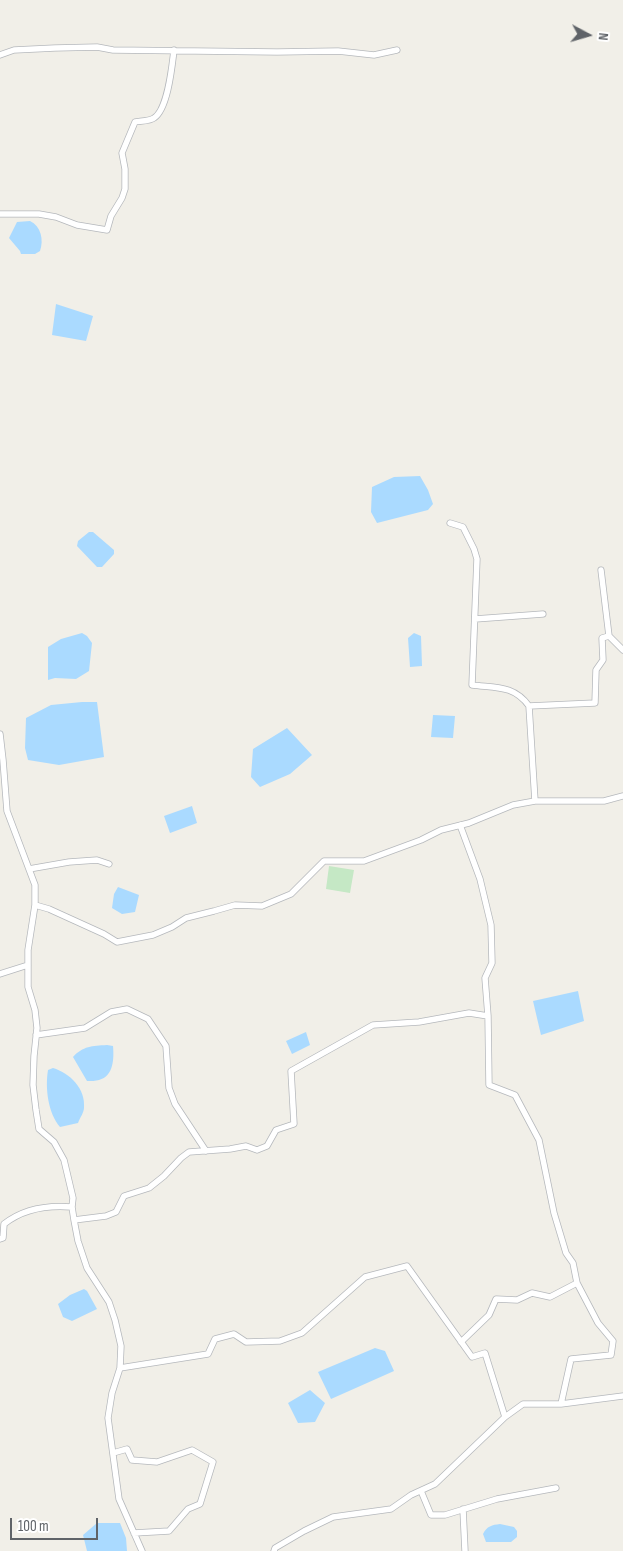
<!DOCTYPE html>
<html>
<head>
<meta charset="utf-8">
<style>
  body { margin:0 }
  #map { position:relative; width:623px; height:1551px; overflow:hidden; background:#f1efe8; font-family:"Sofia Sans Condensed",sans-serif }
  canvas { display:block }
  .north { position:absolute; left:563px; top:10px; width:50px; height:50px; -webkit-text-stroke:4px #fff; paint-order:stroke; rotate:96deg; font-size:14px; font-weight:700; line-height:20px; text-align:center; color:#5f6368 }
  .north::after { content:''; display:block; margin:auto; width:18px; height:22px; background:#5f6368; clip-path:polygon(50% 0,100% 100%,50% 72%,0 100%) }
  .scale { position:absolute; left:10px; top:1518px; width:88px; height:22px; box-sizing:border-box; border:2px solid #5f6368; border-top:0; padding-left:6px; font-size:15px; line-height:18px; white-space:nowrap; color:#5f6368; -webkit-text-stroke:4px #fff; paint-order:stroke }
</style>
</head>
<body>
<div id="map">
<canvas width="623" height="1551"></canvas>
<div class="north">N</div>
<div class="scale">100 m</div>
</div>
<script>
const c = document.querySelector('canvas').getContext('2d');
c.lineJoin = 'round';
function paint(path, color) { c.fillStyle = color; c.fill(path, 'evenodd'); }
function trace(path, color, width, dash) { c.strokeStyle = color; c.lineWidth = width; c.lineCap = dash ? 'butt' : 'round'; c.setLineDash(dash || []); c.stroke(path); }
const green = new Path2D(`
  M329,866l25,4 -4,23 -24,-4z`);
const water = new Path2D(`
  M30,221c11,5 14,19 10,30l-5,3h-14l-1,-3 -11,-13 8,-16z
  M56,304l37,12 -7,25 -34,-6z
  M420,476l8,14 5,14 -5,6 -51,13 -6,-11 1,-25 22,-10z
  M89,532h4l21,18v4l-12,13h-5l-20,-21 1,-5z
  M82,633l5,3 5,7 -3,28 -13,8 -21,-1 -7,2v-33l13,-8z
  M414,633l7,3 1,30 -12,1 -2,-29z
  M82,702h15l7,55 -45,8 -31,-5 -3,-12 1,-30 25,-13z
  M433,715l22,1 -2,22 -22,-1z
  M287,728l25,27 -22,19 -30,13 -9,-10 2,-28z
  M192,806l5,17 -27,10 -6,-17z
  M118,887l21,8 -4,17 -13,2 -10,-6 2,-14z
  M578,991l6,30 -43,14 -8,-34z
  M306,1032l4,13 -18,9 -6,-13z
  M107,1045l6,1c1,12 1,30 -14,34 -3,1 -8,1 -12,1l-14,-24c10,-11 19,-11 34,-12z
  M53,1068c17,5 33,21 31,40 0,4 -4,10 -6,15l-18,4c-12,-14 -15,-39 -12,-57z
  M84,1289l3,2 10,18 -25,12 -9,-4 -5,-13 12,-9z
  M375,1348l10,3 9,20 -63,28 -13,-27z
  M310,1390l15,13 -10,19 -17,1 -10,-20z
  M97,1523h23l6,15 1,13h-40l-4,-16z
  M500,1524l14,3 3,4v6l-6,5h-25l-3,-8c4,-8 9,-9 17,-10z`);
const street = new Path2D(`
  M0,55l14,-5 41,-2 42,-1 16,3 164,2 61,-1 36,4 23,-5
  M0,214h39l17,3 21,8 30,5 4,-14 11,-18 3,-9v-20l-3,-16 13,-31c6,-1 15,-1 19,-4 14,-9 18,-52 20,-68
  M450,523l13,4 11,22 3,10 -5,126c24,3 42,0 57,21l6,95
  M601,570l8,66
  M475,619l68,-5
  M529,706l66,-3 1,-33 7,-10 -1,-22 7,-2 14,14
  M0,734l3,26 4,51 28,74v20l-7,45v37l7,23 2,18 -3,28 -1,29 3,25 3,19 15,13 10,18 9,38 -1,9 2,13 32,-4 10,-4 8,-16 25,-8 15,-12 17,-18 8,-6 41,-3 16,-3 11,4 10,-4 9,-16 18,-6 -3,-53 82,-46 46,-3 50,-9 19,3
  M460,825l20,54 11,46 1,38 -7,15 3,38 1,69 26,10 24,45 15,73 12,40 7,10 4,20 21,40 15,18 -2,14 -40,4 -10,45
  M29,869l40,-7 28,-2 12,4
  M35,905l14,4 55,25 13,8 36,-7 19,-8 14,-9 28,-7 21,-6 27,1 29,-12 33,-33h40l57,-21 20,-10 28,-7 44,-18 22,-4h69l19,-5
  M0,974l28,-9
  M36,1035l49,-7 26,-16 16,-3 21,10 18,27 3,42 6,16 31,47
  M74,1220l4,21 9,27 22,34 6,18 6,26 -1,22 -8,25 -4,25 11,81 23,52
  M0,1239l3,-1 1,-14c19,-15 44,-19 68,-17
  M461,1342l28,-27 7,-16 21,1 15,-7 18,4 27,-14
  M120,1368l88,-14 7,-15 19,-5 12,8 34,-1 22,-8 63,-56 42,-11 65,91 13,-4 20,64
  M113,1453l14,-4 5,11 25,2 35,-12 21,12 -13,42 -12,5 -19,22 -35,2
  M421,1491l10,24h14l52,-16 59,-11
  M463,1509l2,42
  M274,1551l1,-3 29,-17 29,-14 58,-8 20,-14 24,-11 70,-67 18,-13h38l62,-8`);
paint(green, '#c5e8c5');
paint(water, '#aadaff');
trace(street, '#b5b8bc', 7);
trace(street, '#fff', 5.5);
</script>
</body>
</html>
